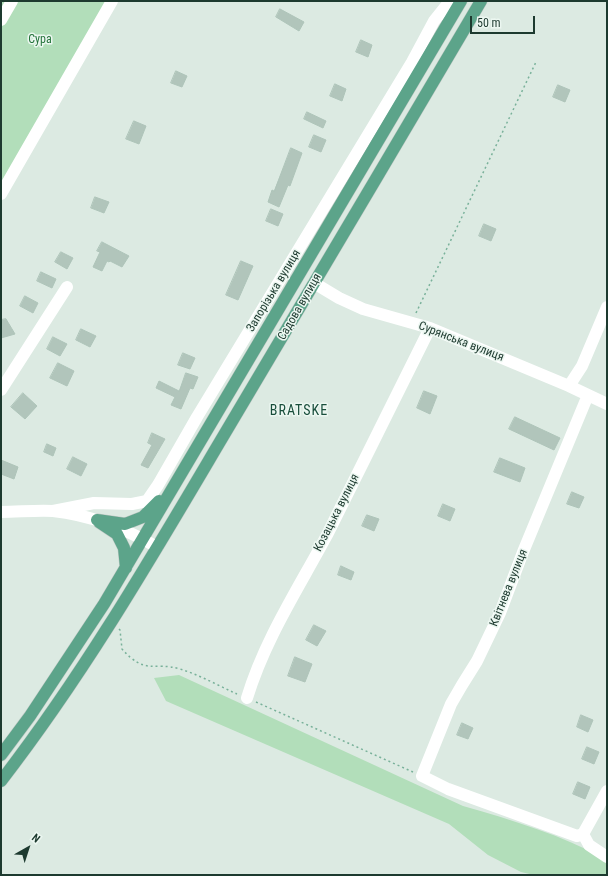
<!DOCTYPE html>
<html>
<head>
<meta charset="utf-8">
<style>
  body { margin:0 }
  #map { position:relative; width:608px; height:876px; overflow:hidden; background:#dceae2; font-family:"Roboto Condensed",sans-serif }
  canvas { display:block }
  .frame { position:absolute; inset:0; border:2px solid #1d3a2f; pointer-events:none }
  .north { position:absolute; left:8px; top:828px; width:40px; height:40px; -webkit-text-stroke:3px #ecf7f1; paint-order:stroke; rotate:39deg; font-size:11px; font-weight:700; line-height:16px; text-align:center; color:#1d3a2f }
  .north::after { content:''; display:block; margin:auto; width:14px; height:18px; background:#1d3a2f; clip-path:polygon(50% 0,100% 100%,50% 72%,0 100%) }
  .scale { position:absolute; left:470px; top:16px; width:65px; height:18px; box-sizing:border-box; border:2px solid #1d3a2f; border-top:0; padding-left:5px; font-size:12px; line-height:14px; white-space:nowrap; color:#1d3a2f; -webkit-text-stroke:3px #ecf7f1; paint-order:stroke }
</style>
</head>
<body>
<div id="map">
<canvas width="608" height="876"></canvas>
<div class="frame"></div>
<div class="north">N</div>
<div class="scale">50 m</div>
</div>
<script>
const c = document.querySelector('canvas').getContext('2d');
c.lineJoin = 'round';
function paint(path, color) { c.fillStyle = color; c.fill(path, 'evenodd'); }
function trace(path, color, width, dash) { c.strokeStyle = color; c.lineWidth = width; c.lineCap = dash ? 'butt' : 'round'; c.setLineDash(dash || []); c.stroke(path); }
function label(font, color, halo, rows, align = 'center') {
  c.font = font + ' "Roboto Condensed",sans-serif'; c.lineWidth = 3; c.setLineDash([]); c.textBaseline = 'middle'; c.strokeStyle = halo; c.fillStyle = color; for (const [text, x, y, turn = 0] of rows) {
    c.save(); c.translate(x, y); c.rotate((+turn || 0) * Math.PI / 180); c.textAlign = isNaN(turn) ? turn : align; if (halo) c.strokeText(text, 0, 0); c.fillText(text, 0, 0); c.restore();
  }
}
const green = new Path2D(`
  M1,1h107l-107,188z
  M179,675l284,131c49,14 99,29 144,54v15h-73l-13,-3 -33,-17 -39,-31 -283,-123 -12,-23z`);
const building = new Path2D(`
  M280,9l24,13 -5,9 -23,-14z
  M361,40l11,5 -4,12 -12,-5z
  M176,71l11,5 -5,11 -11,-4z
  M335,84l11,5 -4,12 -12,-5z
  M558,85l12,5 -5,12 -12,-5z
  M307,112l19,9 -3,7 -19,-9z
  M134,121l12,5 -7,18 -13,-5z
  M314,135l12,5 -5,12 -12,-5z
  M291,148l11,5 -12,33 -2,-1 -9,22 -11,-5 4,-12 2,1z
  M95,197l14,5 -5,11 -13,-5z
  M271,209l12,5 -5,12 -12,-5z
  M484,224l12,5 -5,12 -12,-5z
  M102,242l27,14 -7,11 -12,-6 -1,1 -2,-1 -5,10 -9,-4 7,-15 -3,-1z
  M61,252l12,6 -6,11 -12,-7z
  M241,261l12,5 -15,34 -12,-5z
  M41,272l15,7 -4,9 -15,-7z
  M25,296l13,7 -5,10 -13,-7z
  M6,319l9,15 -14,4v-18z
  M81,329l15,7 -6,11 -14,-7z
  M53,337l14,7 -7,12 -13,-7z
  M183,353l12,5 -5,11 -12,-4z
  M58,363l16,8 -7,15 -17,-8z
  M186,373l12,4 -5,12 -3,-1 -9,21 -10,-4 4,-8 -19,-9 3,-7 20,10z
  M424,391l13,5 -7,18 -13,-6z
  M23,393l14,13 -12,13 -14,-12z
  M515,417l45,21 -6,12 -45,-21z
  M152,433l13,6 -17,29 -7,-3 11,-20 -4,-2z
  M47,444l9,4 -3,8 -9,-4z
  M73,457l14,7 -6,12 -14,-7z
  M500,458l25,10 -5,14 -26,-10z
  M1,460l17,7 -4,12 -13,-5z
  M572,492l12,5 -5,11 -12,-4z
  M443,504l12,5 -5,12 -12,-5z
  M367,515l12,4 -5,12 -12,-5z
  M341,566l13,6 -3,8 -13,-5z
  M314,625l12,6 -9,15 -11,-6z
  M295,657l17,7 -7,18 -17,-6z
  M581,715l12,5 -5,12 -11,-5z
  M462,723l11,5 -5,11 -11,-4z
  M587,747l12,5 -5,12 -12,-5z
  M578,782l12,5 -5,12 -12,-5z`);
const path = new Path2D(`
  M416,313l120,-251
  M119,629l1,1 2,19c24,27 31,12 58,20 20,6 39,17 57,25
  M256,702l157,70`);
const minor = new Path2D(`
  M1,20l11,-19
  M1,194l111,-193
  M314,283l25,15 24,11 67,19 139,58 38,18
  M569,386l13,-20 25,-59
  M1,390l66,-103
  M588,395l-65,157 -23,61 -23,48 -15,24 -11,19 -29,72 26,13 129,47 6,-2 24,-43
  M53,511l41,-8 38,1 15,-3 11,-16 39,-68 215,-355 22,-41 16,-20h2
  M1,512c17,0 35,-2 52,-1 36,4 73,18 104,36
  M247,698c18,-59 51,-109 80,-163 35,-69 69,-138 103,-207
  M583,834l6,11 18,12`);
const major = new Path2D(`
  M97,520l28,4 18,-7 16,-16
  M99,522l18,12 7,14 2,20
  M1,755l29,-39 74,-112 357,-603
  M1,781c82,-106 149,-221 217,-336 89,-148 175,-296 263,-444`);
const parkNames = [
  ["Сура",40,40]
];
const streetNames = [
  ["Запорізька вулиця",274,291,-59],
  ["Садова вулиця",300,307,-60],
  ["Сурянська вулиця",461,342,21],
  ["Козацька вулиця",337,513,-63],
  ["Квітнева вулиця",509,588,-68]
];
const quarterNames = [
  ["BRATSKE",299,411]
];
paint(green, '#b2deba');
paint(building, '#b1c5bb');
trace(building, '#aec4b9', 1);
trace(major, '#c0c8c5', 13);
trace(path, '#79b19a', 1.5, [2, 3]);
trace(minor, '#fff', 12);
trace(major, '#5ca48a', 12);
label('12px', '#24743b', '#ecf7f1', parkNames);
label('12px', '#1d3a2f', '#ecf7f1', streetNames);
c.letterSpacing = '1px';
label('14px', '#184e3b', '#ecf7f1', quarterNames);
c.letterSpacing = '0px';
</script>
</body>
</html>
